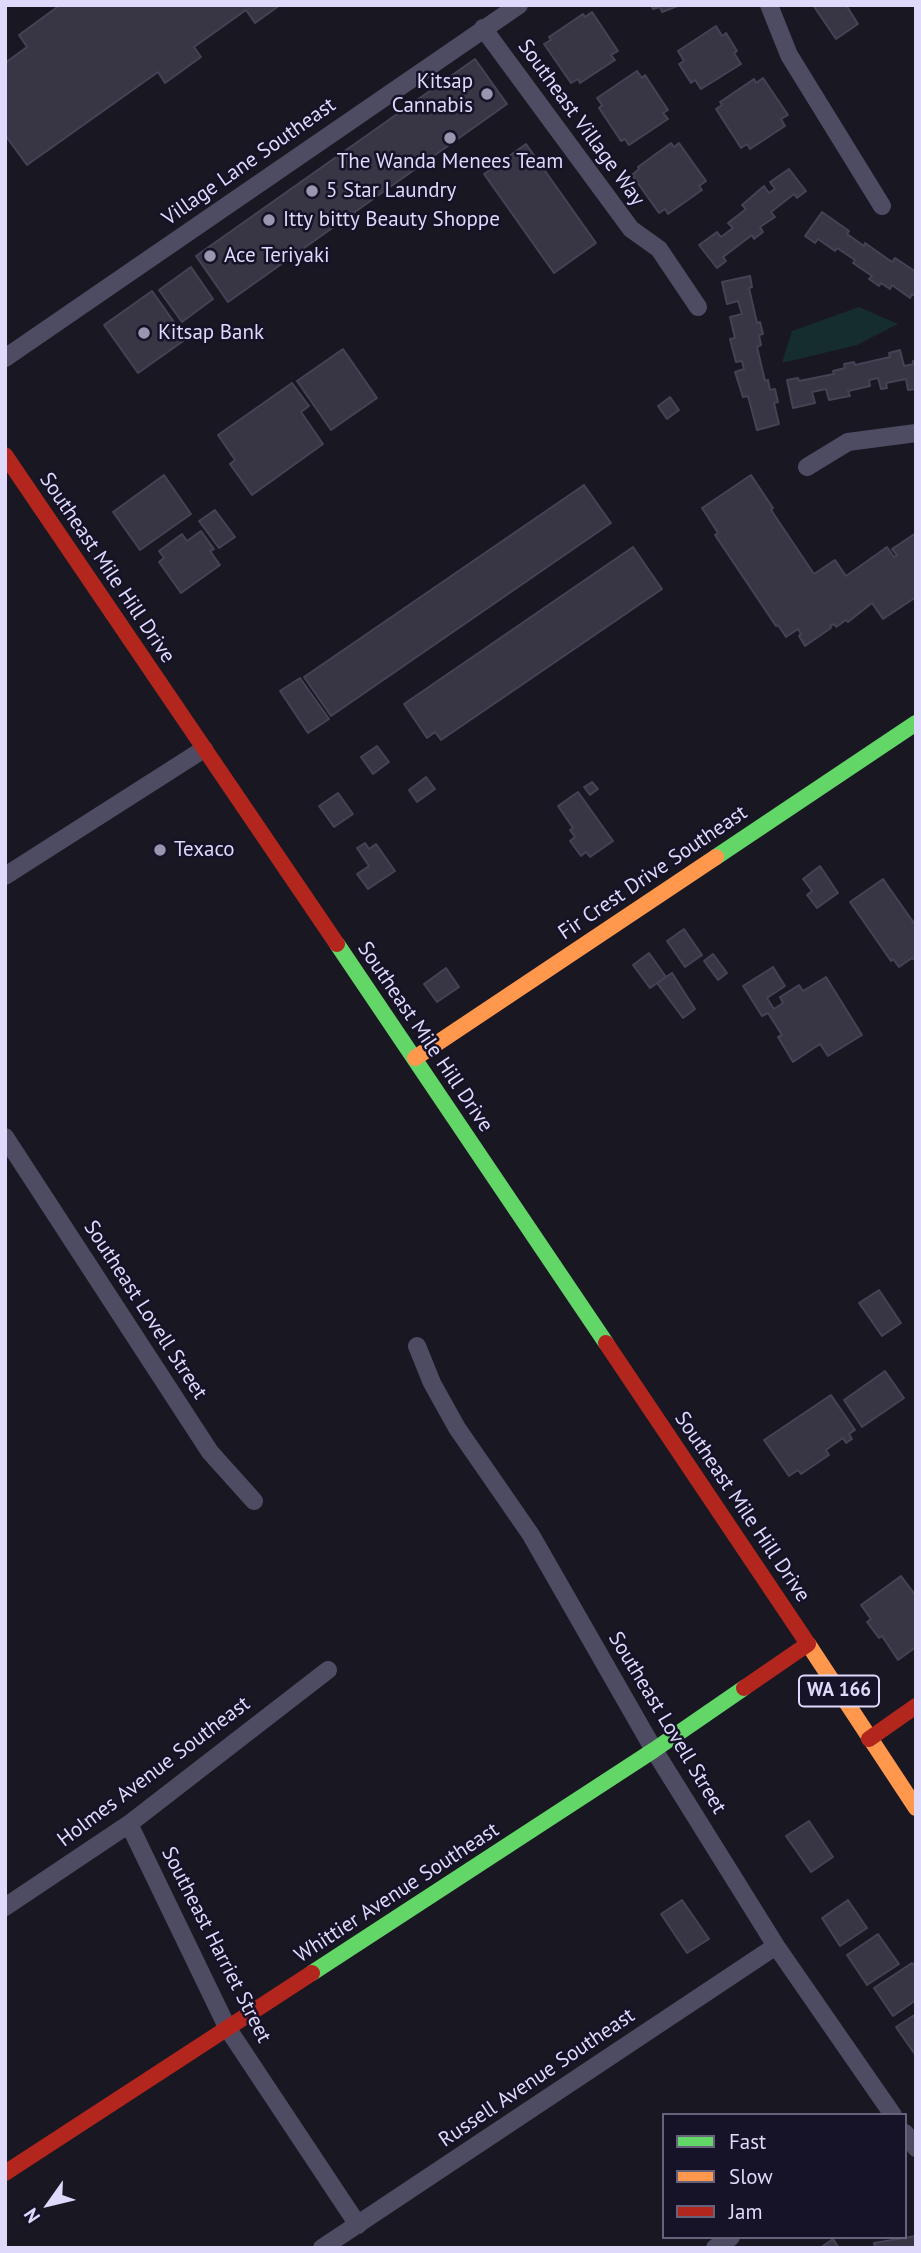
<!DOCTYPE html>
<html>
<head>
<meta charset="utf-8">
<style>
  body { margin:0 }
  #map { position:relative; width:921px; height:2253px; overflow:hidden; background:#191722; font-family:"PT Sans",sans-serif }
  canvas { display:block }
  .frame { position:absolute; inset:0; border:7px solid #dfdafc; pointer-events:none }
  .legend { position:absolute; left:662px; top:2113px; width:245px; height:126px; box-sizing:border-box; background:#161227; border:2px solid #66627c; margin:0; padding:9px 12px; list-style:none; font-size:21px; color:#dfdafc }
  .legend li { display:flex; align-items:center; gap:14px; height:35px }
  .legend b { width:35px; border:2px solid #66627c }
  .north { position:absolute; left:14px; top:2169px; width:70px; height:70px; -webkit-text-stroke:5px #161227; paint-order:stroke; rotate:236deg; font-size:19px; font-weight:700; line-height:28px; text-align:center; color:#dfdafc }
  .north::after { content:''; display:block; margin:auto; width:24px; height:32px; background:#dfdafc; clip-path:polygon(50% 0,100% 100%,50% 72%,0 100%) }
</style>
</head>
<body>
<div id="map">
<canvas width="921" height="2253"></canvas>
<div class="frame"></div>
<ul class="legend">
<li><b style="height:9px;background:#63d668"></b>Fast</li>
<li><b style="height:9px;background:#ff974d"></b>Slow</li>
<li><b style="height:9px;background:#b3261e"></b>Jam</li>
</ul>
<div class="north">N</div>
</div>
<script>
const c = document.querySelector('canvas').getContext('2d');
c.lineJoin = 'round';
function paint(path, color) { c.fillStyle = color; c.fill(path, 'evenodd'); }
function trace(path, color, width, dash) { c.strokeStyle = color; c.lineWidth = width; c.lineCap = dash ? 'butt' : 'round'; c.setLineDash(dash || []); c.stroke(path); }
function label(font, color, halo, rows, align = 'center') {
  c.font = font + ' "PT Sans",sans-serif'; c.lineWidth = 5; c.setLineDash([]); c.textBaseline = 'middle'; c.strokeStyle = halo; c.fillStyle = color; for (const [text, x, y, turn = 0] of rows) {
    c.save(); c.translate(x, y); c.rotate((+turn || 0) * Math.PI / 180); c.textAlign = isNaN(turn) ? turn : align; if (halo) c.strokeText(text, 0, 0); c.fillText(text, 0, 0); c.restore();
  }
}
const green = new Path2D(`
  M859,307l39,17 -41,21 -75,18 10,-32z`);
const building = new Path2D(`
  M60,5h220l-25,18 -9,-13 -52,37 7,10 -36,26 -7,-11 -131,93 -22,-30v-72l22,-16 -8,-12z
  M651,5h29l-18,7 -2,-5 -7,2z
  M813,5h33l12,19 -22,15z
  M592,12l26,39 -7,4 4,5 -35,23 -2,-4 -7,4 -27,-39 7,-4 -2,-3 34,-23 2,3z
  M716,26l6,10 4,-3 11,18 -3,2 7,11 -40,25 -6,-9 -4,3 -12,-19 5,-3 -6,-10z
  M475,59l32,45 -279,198 -32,-46z
  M637,71l5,7 3,-3 23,35 -5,3 5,6 -39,26 -4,-6 -4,2 -22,-33 3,-3 -5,-7z
  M763,78l25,37 -7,4 4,7 -35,23 -3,-5 -6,4 -25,-39 6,-4 -2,-3 34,-23 2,4z
  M671,143l3,4 5,-4 27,38 -7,5 3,4 -34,24 -3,-5 -6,4 -27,-38 7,-6 -1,-2z
  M526,144l70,99 -42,30 -70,-99z
  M789,169l17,22 -9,7 -3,-4 -23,18 4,5 -15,10 3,5 -9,7 -2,-4 -29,22 3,4 -9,7 -18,-23 18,-13 4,5 12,-9 -5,-5 18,-14 -4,-4 22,-19 5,7 6,-4 -5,-7z
  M822,212l27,19 -2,3 17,12 1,-3 27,19 3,-4 21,14v25l-4,-3 -2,4 -18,-13 -2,4 -9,-6 -2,3 -10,-7 3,-3 -19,-13 2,-3 -18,-12 -2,3 -17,-12 -3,4 -10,-7z
  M191,267l22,32 -31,23 -23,-32z
  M750,276l2,11 -3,1 8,35 3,-1 3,12 -4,1 2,10 -4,2 8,34 3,-1 2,10 5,-1 3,13 -4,1 5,21 -22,6 -9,-34 -5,1 -8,-25 9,-3 -2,-8 -6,1 -6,-23 5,-1 -5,-21 12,-3 -4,-13 -11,3 -5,-22z
  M152,291l34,48 -48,34 -34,-48z
  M343,349l34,49 -46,32 -34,-49z
  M900,350l4,16 10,-2 -1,-3 3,-1v29l-8,1 -2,-11 -20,4 1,5 -6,1 -3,-11 -9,2 1,6 -22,5 2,5 -21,4 -3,-11 -14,3 3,11 -22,5 -6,-28 11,-2 1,3 35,-7 -1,-3 12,-3 -1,-4 10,-2 1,3 35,-8 -1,-4z
  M292,383l17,23 -8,6 22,32 -71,51 -22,-31 5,-4 -17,-25z
  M670,397l9,13 -12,9 -9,-13z
  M164,475l27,39 -51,36 -27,-38z
  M751,475l22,33 -2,2 43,64 21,-14 11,16 41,-29 7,10 3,-2 -5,-6 24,-16v64l-33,22 -11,-16 -24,19 -2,-2 -10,7 -2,-3 -4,2 1,2 -26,18 -6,-10 2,-2 -3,-5 -12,8 -8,-12 -2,1 -61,-91 3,-2 -16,-25z
  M584,485l27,38 -280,193 -27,-39z
  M215,510l20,27 -16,11 -20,-27z
  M201,531l13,18 -4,2 10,14 -39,28 -22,-31 5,-4 -5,-7 23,-17 5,7z
  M633,547l29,42 -221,151 -6,-8 -8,6 -23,-34z
  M300,678l29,41 -21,14 -28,-42z
  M377,746l12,16 -16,12 -12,-17z
  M426,777l9,12 -18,13 -8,-12z
  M592,782l6,7 -8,6 -6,-8z
  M578,792l35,49 -23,16 -4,-5 -5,4 -11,-15 5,-4 -5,-7 3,-2 -15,-22z
  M338,793l15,21 -19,13 -15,-21z
  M365,843l4,6 7,-5 19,27 -27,18 -11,-15 12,-8 -12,-18z
  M820,866l18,27 -21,15 -10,-13 5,-4 -9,-12z
  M883,879l33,47v35l-4,-3 -13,9 -6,-8 -2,2 -41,-59z
  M684,929l18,26 -17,12 -18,-26z
  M649,953l17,24 -16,11 -17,-23z
  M713,954l14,19 -9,7 -14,-19z
  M773,967l12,19 -18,12 7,11 9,-6 -3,-6 19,-12 4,6 23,-14 36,58 -34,21 -8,-12 -27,18 -15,-25 4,-2 -14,-22 -6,3 -19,-30z
  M446,968l13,19 -22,15 -13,-18z
  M672,973l23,36 -12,9 -26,-35z
  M879,1290l22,33 -19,13 -23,-33z
  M885,1371l19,27 -42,29 -18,-27z
  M831,1395l24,35 -6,4 3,5 -6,4 -3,-5 -17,12 3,5 -28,19 -3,-4 -9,6 -25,-36z
  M901,1576l15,20v51l-18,13 -16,-24 -3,2 -12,-16 4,-3 -10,-14z
  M809,1821l24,36 -22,15 -25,-36z
  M682,1900l27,39 -22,14 -26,-39z
  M848,1900l19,28 -27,18 -18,-28z
  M878,1934l21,30 -32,21 -20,-30z
  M912,1963l4,5v32l-23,16 -19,-28z
  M916,2014v38l-2,1 -18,-26z
  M916,2236v12h-41l-1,-5z
  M833,2239l6,9h-19z`);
const street = new Path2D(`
  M769,5l20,50 93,151
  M483,28l148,201 28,20 39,58
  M5,358l514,-353
  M807,467l41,-25 68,-9
  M5,876l199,-127
  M5,1137l205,315 44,49
  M417,1346l15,37 25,45 74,107 123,215 122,196 117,169
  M129,1824l99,205 130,196
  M5,1907l124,-83 199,-154
  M905,2133l11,15
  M322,2248l454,-302
  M715,2248l16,-11`);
const fast = new Path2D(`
  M716,857l200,-134
  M337,944l269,399
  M312,1973l342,-223 90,-62`);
const slow = new Path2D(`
  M415,1058l301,-201
  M808,1644l108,164`);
const jam = new Path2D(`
  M5,455l332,489
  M606,1343l202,301 -64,44
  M869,1739l47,-33
  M5,2173l307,-200`);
const markers = [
  [487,94,7,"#9a96b0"],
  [450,138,7,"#9a96b0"],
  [312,191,7,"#9a96b0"],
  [269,220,7,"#9a96b0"],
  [210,256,7,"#9a96b0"],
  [144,333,7,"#9a96b0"],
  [160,850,7,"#9a96b0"]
];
const shields = [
  [839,1691,80]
];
const shieldNames = [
  ["WA 166",839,1691]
];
const poiNames = [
  ["Kitsap",473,82,"right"],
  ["Cannabis",473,106,"right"],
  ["The Wanda Menees Team",450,162,"center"],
  ["5 Star Laundry",326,191],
  ["Itty bitty Beauty Shoppe",283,220],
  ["Ace Teriyaki",224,256],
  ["Kitsap Bank",158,333],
  ["Texaco",174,850]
];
const streetNames = [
  ["Southeast Village Way",581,123,54],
  ["Village Lane Southeast",249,162,-35],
  ["Southeast Mile Hill Drive",107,568,56],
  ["Fir Crest Drive Southeast",653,873,-34],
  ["Southeast Mile Hill Drive",425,1037,56],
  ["Southeast Lovell Street",145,1310,57],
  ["Southeast Mile Hill Drive",742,1507,56],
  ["Southeast Lovell Street",667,1723,59],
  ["Holmes Avenue Southeast",154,1772,-37],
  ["Whittier Avenue Southeast",397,1893,-33],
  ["Southeast Harriet Street",216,1945,63],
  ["Russell Avenue Southeast",537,2078,-34]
];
paint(green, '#162d2e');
paint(building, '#383544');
trace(building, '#454255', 2);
trace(street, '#4e4c62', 18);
trace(fast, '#63d668', 16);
trace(slow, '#ff974d', 16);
trace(jam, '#b3261e', 16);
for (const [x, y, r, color] of markers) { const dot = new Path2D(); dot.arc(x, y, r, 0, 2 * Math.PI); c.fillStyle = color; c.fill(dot); trace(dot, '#161227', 2.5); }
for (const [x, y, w] of shields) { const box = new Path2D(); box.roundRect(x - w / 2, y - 15.5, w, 31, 5); c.fillStyle = '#161227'; c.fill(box); trace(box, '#dfdafc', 2); }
label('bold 19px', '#dfdafc', null, shieldNames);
label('21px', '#dfdafc', '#161227', poiNames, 'left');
label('21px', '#dfdafc', '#161227', streetNames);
</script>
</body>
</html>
